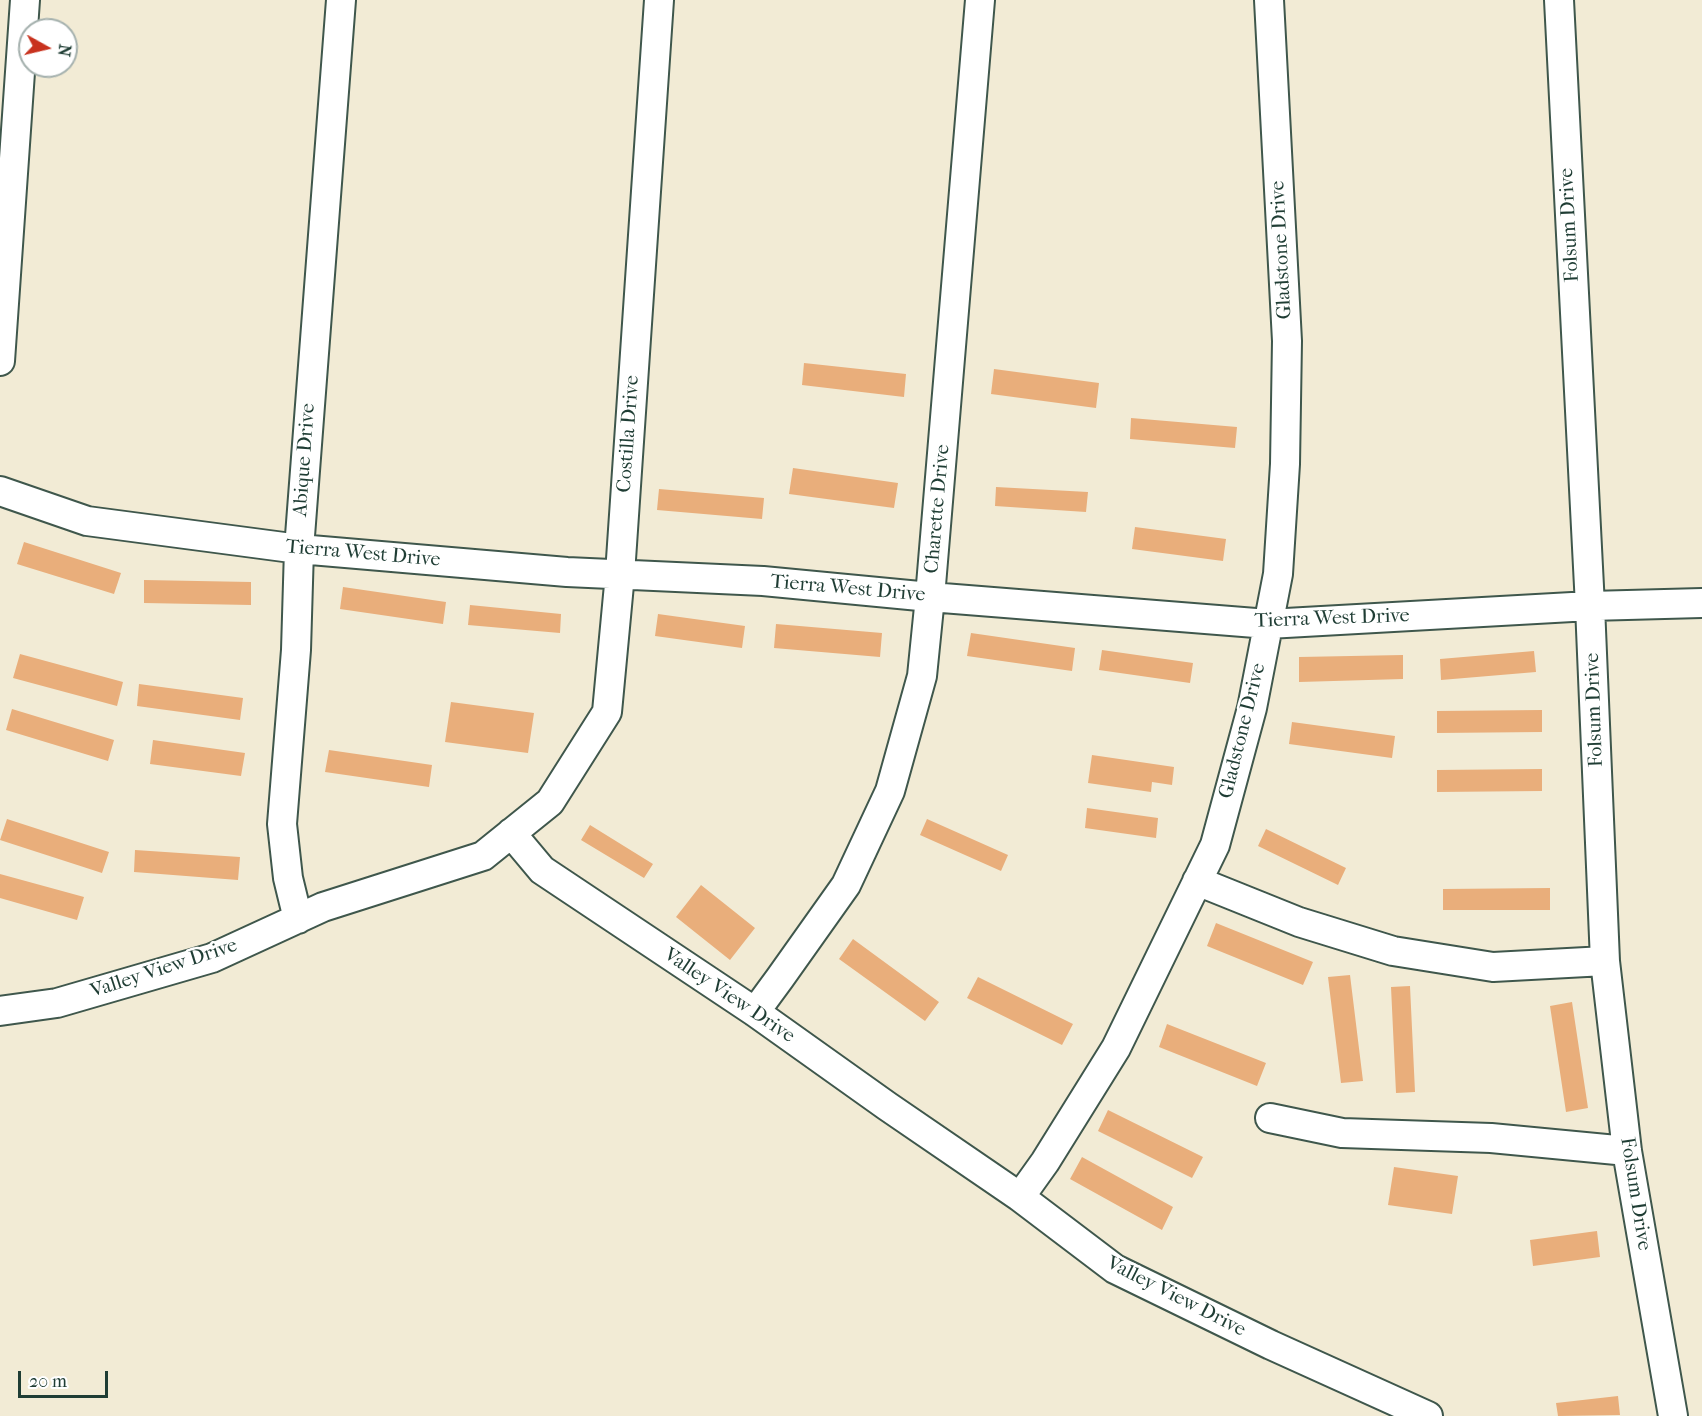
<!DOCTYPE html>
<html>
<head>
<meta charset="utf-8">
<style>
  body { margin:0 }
  #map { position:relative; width:1702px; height:1416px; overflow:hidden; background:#f2ebd5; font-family:"IM FELL French Canon",serif }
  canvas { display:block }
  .north { position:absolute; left:18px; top:18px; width:60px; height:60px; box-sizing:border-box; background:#fff; border:2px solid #a5b1ae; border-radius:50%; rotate:98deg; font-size:16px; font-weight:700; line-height:24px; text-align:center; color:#1f3d34 }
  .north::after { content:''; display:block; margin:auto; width:21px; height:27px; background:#c8321e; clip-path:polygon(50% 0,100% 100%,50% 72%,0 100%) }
  .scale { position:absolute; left:18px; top:1371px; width:90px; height:27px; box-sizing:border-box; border:3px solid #1f3d34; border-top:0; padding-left:8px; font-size:18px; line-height:21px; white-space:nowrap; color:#1f3d34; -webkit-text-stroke:4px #fff; paint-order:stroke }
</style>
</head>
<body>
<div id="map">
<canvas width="1702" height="1416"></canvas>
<div class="north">N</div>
<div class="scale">20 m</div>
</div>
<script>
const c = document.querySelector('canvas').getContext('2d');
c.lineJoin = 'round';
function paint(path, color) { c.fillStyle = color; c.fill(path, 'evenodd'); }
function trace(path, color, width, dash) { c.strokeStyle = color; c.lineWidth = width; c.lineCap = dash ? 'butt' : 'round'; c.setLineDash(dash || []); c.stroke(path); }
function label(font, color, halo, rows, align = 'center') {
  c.font = font + ' "IM FELL French Canon",serif'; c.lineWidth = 5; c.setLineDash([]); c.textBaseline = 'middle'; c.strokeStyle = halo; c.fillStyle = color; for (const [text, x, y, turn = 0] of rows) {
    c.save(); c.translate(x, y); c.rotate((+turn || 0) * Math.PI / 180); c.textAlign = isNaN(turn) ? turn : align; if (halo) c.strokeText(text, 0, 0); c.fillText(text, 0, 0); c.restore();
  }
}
const building = new Path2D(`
  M804,363l102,11 -2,23 -102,-12z
  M994,369l105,14 -3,25 -105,-14z
  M1131,418l106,9 -2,21 -105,-9z
  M793,468l105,15 -4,25 -105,-14z
  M996,487l92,5 -2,20 -91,-6z
  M659,489l105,9 -2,21 -105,-9z
  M1135,527l91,12 -3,22 -91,-12z
  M24,542l97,31 -7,21 -97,-30z
  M144,580l107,2v23l-107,-2z
  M343,587l103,15 -3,22 -103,-15z
  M470,605l91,9 -1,19 -92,-8z
  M658,614l87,12 -3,22 -87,-12z
  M776,624l106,9 -2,24 -106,-9z
  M971,633l104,15 -3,23 -105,-15z
  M1102,650l91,13 -3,20 -91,-13z
  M1534,651l2,21 -95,8 -1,-21z
  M20,654l103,28 -6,24 -104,-28z
  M1403,655v24l-104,3v-25z
  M139,684l104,14 -3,22 -103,-14z
  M451,702l83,11 -6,40 -83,-11z
  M12,709l102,31 -6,21 -102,-31z
  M1542,710v22l-105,1v-22z
  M1292,722l103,14 -3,22 -103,-14z
  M153,740l92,13 -4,23 -91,-12z
  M329,750l103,15 -3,22 -104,-15z
  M1092,755l82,12 -2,18 -20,-3 -1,10 -63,-9z
  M1542,769v22l-105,1v-22z
  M1087,808l71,10 -2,20 -71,-10z
  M7,819l102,33 -7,21 -102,-33z
  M927,819l81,36 -7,16 -81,-36z
  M590,825l63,39 -9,14 -63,-38z
  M1266,829l80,39 -8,17 -80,-39z
  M135,850l105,7 -2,23 -104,-8z
  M0,874l84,23 -7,23 -77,-22z
  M701,885l54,43 -25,32 -54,-43z
  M1550,888v22h-107v-21z
  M1216,923l97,39 -10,23 -96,-39z
  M853,939l86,63 -14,19 -86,-62z
  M1350,975l13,106 -22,2 -13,-106z
  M978,977l95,47 -11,21 -95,-47z
  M1410,986l5,106 -19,1 -5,-106z
  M1572,1002l16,106 -22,4 -16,-106z
  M1167,1024l99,39 -9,23 -98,-39z
  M1108,1110l95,47 -11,21 -94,-47z
  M1082,1157l91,50 -11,23 -92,-51z
  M1394,1167l64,9 -6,38 -64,-9z
  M1597,1231l3,26 -67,9 -3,-26z
  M1618,1396l2,19 -62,1 -2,-13z`);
const street = new Path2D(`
  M1559,0l31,606 15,355 22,190 46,265
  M0,361l25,-361
  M0,491l87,30 212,28 268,23 196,9 167,16 338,27 322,-18 112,-3
  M511,833l31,37 213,142 132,94 133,91 95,72 156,76 157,71
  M1197,881l102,41 94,29 100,16 112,-6
  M298,919l-10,-41 -6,-54 14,-174 3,-101 42,-549
  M0,1011l57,-8 155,-45 111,-51 160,-51 67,-54 57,-90 13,-138 39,-574
  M755,1012l25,-34 66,-93 44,-94 32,-115 8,-79 50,-597
  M1270,1118l72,15 149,5 136,13
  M1020,1197l25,-35 71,-114 99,-203 37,-137 26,-134 7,-110 2,-123 -18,-341`);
const streetNames = [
  ["Folsum Drive",1570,225,-93],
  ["Gladstone Drive",1282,250,-93],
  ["Costilla Drive",629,434,-86],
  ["Abique Drive",305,460,-86],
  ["Charette Drive",938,509,-85],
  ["Tierra West Drive",363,554,5],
  ["Tierra West Drive",848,589,5],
  ["Tierra West Drive",1332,619,-2],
  ["Folsum Drive",1595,710,-92],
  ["Gladstone Drive",1243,731,-76],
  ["Valley View Drive",164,969,-18],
  ["Valley View Drive",729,996,34],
  ["Folsum Drive",1635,1194,81],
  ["Valley View Drive",1176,1297,27]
];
paint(building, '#e9ae7b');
trace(street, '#3f574c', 32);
trace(street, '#fff', 28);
label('20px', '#1f3d34', '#fff', streetNames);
</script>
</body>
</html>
